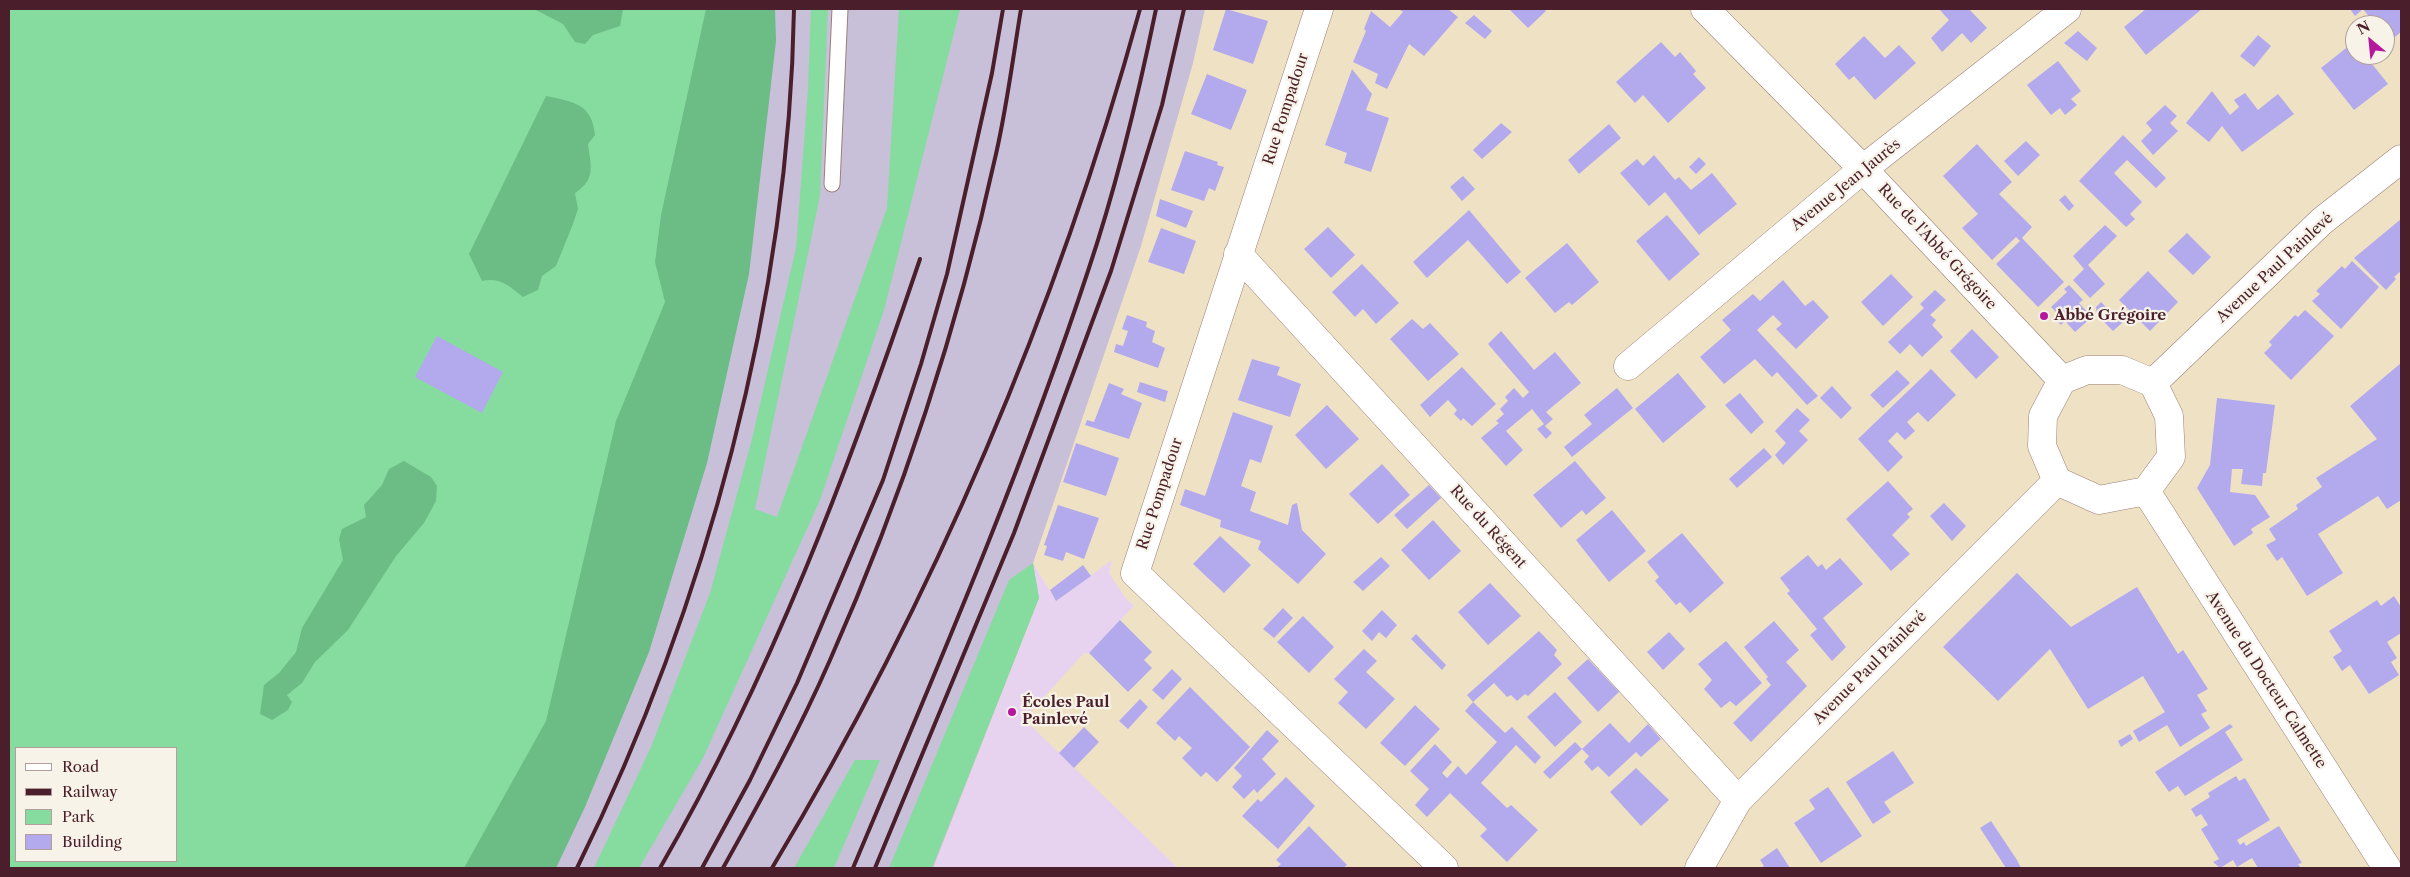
<!DOCTYPE html>
<html>
<head>
<meta charset="utf-8">
<style>
  body { margin:0 }
  #map { position:relative; width:2410px; height:877px; overflow:hidden; background:#efe2c4; font-family:"Libre Caslon Text",serif }
  canvas { display:block }
  .frame { position:absolute; inset:0; border:10px solid #4a1f2b; pointer-events:none }
  .legend { position:absolute; left:15px; top:747px; width:162px; height:115px; box-sizing:border-box; background:#f7f3e8; border:1px solid #b29e9c; margin:0; padding:6px 9px; list-style:none; font-size:15px; color:#4a1f2b }
  .legend li { display:flex; align-items:center; gap:10px; height:25px }
  .legend b { width:25px; border:1px solid #b29e9c }
  .north { position:absolute; left:2345px; top:15px; width:50px; height:50px; box-sizing:border-box; background:#f7f3e8; border:1px solid #b29e9c; border-radius:50%; rotate:332deg; font-size:14px; font-weight:700; line-height:20px; text-align:center; color:#4a1f2b }
  .north::after { content:''; display:block; margin:auto; width:18px; height:22px; background:#b5179e; clip-path:polygon(50% 0,100% 100%,50% 72%,0 100%) }
</style>
</head>
<body>
<div id="map">
<canvas width="2410" height="877"></canvas>
<div class="frame"></div>
<ul class="legend">
<li><b style="height:6px;background:#fff"></b>Road</li>
<li><b style="height:6px;background:#4a1f2b"></b>Railway</li>
<li><b style="height:14px;background:#86dc9f"></b>Park</li>
<li><b style="height:14px;background:#b3a9ed"></b>Building</li>
</ul>
<div class="north">N</div>
</div>
<script>
const c = document.querySelector('canvas').getContext('2d');
c.lineJoin = 'round';
function paint(path, color) { c.fillStyle = color; c.fill(path, 'evenodd'); }
function trace(path, color, width, dash) { c.strokeStyle = color; c.lineWidth = width; c.lineCap = dash ? 'butt' : 'round'; c.setLineDash(dash || []); c.stroke(path); }
function label(font, color, halo, rows, align = 'center') {
  c.font = font + ' "Libre Caslon Text",serif'; c.lineWidth = 4.5; c.setLineDash([]); c.textBaseline = 'middle'; c.strokeStyle = halo; c.fillStyle = color; for (const [text, x, y, turn = 0] of rows) {
    c.save(); c.translate(x, y); c.rotate((+turn || 0) * Math.PI / 180); c.textAlign = isNaN(turn) ? turn : align; if (halo) c.strokeText(text, 0, 0); c.fillText(text, 0, 0); c.restore();
  }
}
const built = new Path2D(`
  M1112,560l-3,13 15,23 10,10 -45,47h-5l-60,66 154,149h-245l106,-269 -6,-36 23,38z`);
const industrial = new Path2D(`
  M719,9h486l-12,54 -52,183 -108,317 6,35 -106,270h-427z`);
const green = new Path2D(`
  M9,9h710l-15,203 -198,656h-497zM16,748h160v113h-160z
  M811,9h17l-8,187 -65,313 22,8 110,-309 12,-199h61l-76,301 -64,190 -117,258 -64,110h-45l57,-121 59,-154 42,-154 44,-191 12,-159z
  M1033,563l6,35 -107,270h-43l120,-288z
  M855,760h25l-46,108h-40z`);
const forest = new Path2D(`
  M534,9h89l-3,17 -27,9 -8,9 -10,-2 -12,-18z
  M706,9h69l1,32 -27,233 -42,189 -58,189 -64,155 -29,61h-92l82,-147 70,-300 49,-119 -10,-40 6,-47z
  M546,96c27,6 46,7 49,39l-7,9c3,23 8,35 -13,49l3,16 -5,15 -17,42 -14,10 -4,14 -15,7c-14,-11 -23,-20 -41,-16l-13,-27z
  M404,461l27,16 6,9 -1,15 -12,22 -28,33 -48,74 -33,32 -13,21 -15,12 5,7 -4,8 -16,10 -12,-6 4,-29 15,-12 17,-21 6,-24 41,-68 -4,-21 3,-10 24,-12 -2,-12 18,-20 7,-16z`);
const building = new Path2D(`
  M1226,9l42,12 -15,43 -40,-14z
  M1399,9h49l10,8 -34,39 -15,-12 -22,45 -12,-6 3,-9 -25,-12 13,-31 -2,-2 7,-18 19,16 13,-15z
  M1509,9h35l2,2 -18,17z
  M1939,9h30l18,19 -16,15 -9,-10 -20,19 -11,-14 18,-18z
  M2146,9h56l-56,46 -22,-28z
  M2350,9h51v23l-11,9 -5,-5v-11h-9l-13,-16 -8,7z
  M1474,15l18,16 -7,8 -20,-16z
  M2078,31l19,17 -10,13 -23,-18z
  M2258,35l13,11 -17,21 -14,-11z
  M1864,36l21,22 14,-13 17,18 -41,37 -21,-24 -5,4 -14,-16z
  M2355,41v14h10l23,29 -34,26 -33,-42z
  M1661,42l14,15 5,-5 16,19 -3,3 13,14 -38,35 -25,-28 -8,8 -19,-21z
  M2058,61l23,30 -10,8 6,6 -12,10 -5,-7 -9,7 -24,-30z
  M1352,69l20,25 -6,16 23,8 -18,54 -27,-9 3,-10 -22,-8z
  M1207,74l40,16 -16,40 -40,-16z
  M2212,91l18,24 9,-8 -5,-7 11,-7 13,17 20,-16 16,20 -52,38 -20,-26 -13,16 -23,-19z
  M2165,105l12,11 -7,7 8,8 -25,24 -12,-14 11,-11 -6,-7z
  M1501,123l11,9 -30,27 -9,-9z
  M1609,124l12,14 -42,36 -11,-14z
  M2123,135l43,43 -10,10 -29,-28 -13,13 28,29 -12,12 5,5 -9,8 -47,-46z
  M2026,141l14,14 -22,21 -14,-15z
  M1977,144l35,38 -13,12 33,33 -10,11 42,44 -26,25 -42,-43 24,-23 -4,-4 -24,23 -30,-32 16,-14 -35,-38z
  M1185,151l33,11 -1,3 7,2 -9,24 -6,-3 -5,13 -33,-11z
  M1654,155l21,25 4,-3 12,13 21,-17 25,31 -38,31 -34,-43 -16,14 -29,-33 17,-14 6,7z
  M1699,157l7,7 -10,10 -7,-7z
  M1463,176l12,13 -13,12 -12,-14z
  M2065,195l9,11 -5,5 -10,-11z
  M1160,199l33,12 -7,17 -30,-12z
  M1469,210l52,62 -14,12 -39,-44 -41,38 -14,-16z
  M1667,215l33,39 -31,27 -33,-40z
  M2401,219v52l-7,6 2,2 -10,11 -32,-32z
  M2105,225l12,11 -29,29 17,19 -15,14 -17,-18 11,-11 -11,-13z
  M1328,227l27,28 -24,23 -27,-29z
  M1161,228l35,13 -12,33 -36,-12z
  M2187,233l24,24 -18,18 -25,-24z
  M1567,243l32,39 -27,23 -3,-3 -14,11 -30,-35z
  M2352,261l27,26 -38,42 -29,-28 8,-7 -4,-3 26,-25 3,3z
  M1362,264l37,39 -23,21 -13,-15 -8,8 -23,-25z
  M2148,271l30,31 -28,29 -31,-31z
  M1891,274l22,23 -30,29 -22,-24z
  M1783,280l22,26 8,-6 16,17 -33,32 -20,-20 6,-5 -9,-9 -16,15 61,66 -11,9 -30,-33 -5,5 -17,-18 -31,25 -24,-27 31,-27 -9,-10 31,-26 7,7z
  M2069,285l14,15 -4,3 13,14 -17,15 -10,-11 -4,4 -6,-6 4,-4 -8,-8 16,-15 -3,-3z
  M1935,290l11,10 -16,15 6,5 -4,5 11,12 -21,20 -12,-13 -10,10 -12,-12 36,-34 -4,-4z
  M2101,302l21,21 -9,8 -16,-16 -1,-8z
  M2305,310l29,26 -43,44 -27,-27 8,-8 -3,-3 26,-27 3,2z
  M1127,315l20,7 -1,5 9,4 -3,11 13,6 -7,20 -44,-16 2,-8 7,2 5,-15 -6,-2z
  M1412,319l11,10 7,-6 29,31 -31,27 -38,-42z
  M1972,329l27,28 -23,22 -26,-28z
  M1501,331l33,39 21,-18 26,31 -35,29 7,7 -8,7 7,7 -6,6 -9,-10 7,-5 -12,-15 -26,22 17,19 -17,16 -25,-28 18,-15 -3,-2 8,-7 -4,-5 8,-8 -3,-4 9,-9 9,10 6,-6 -41,-48z
  M437,336l66,36 -21,41 -67,-36z
  M1252,359l28,8 -3,8 24,9 -11,33 -52,-17z
  M2401,363v137l-14,9 -9,-13 -60,38 25,39 -36,23 -25,-39 -5,4 -11,-16 10,-5 -7,-11 29,-20 -2,-4 26,-18 -6,-9 61,-39 -27,-33z
  M1462,367l34,37 -24,22 -9,-8 -2,3 -7,-7 3,-4 -9,-10 -18,17 -10,-12z
  M1931,369l25,26 -28,27 -10,-10 -11,10 8,9 -10,9 -8,-8 -9,9 15,16 -15,15 -30,-33z
  M1897,370l13,13 -27,25 -13,-13z
  M1678,373l28,34 -43,36 -28,-34z
  M1140,382l28,9 -3,11 -28,-10z
  M1109,383l15,6 -3,5 21,9 -13,36 -44,-14 2,-5 7,2z
  M1832,386l20,22 -11,11 -21,-21z
  M1617,388l16,20 -61,49 -8,-10 28,-23 -8,-9z
  M1740,393l24,29 -13,12 -26,-29z
  M2217,398l58,7 -9,68h-3l-1,13 -21,-2 2,-15h-11l-2,23 25,3 15,22 -19,12 2,4 -19,13 -37,-58 13,-23z
  M1327,405l32,34 -33,30 -31,-34z
  M1797,408l13,12 -11,11 9,9 -25,25 -8,-10 11,-12 -11,-12z
  M1233,412l40,14 -12,37 -11,-4 -9,27 15,6 -6,19 38,14 4,-20 5,-2 5,27 24,24 -28,30 -40,-35 3,-8 -41,-14 1,-7 -41,-15 5,-16 20,7z
  M1076,443l43,15 -13,38 -43,-14z
  M1764,448l8,9 -35,31 -8,-9z
  M1575,461l31,37 -20,17 -4,-5 -21,18 -28,-33z
  M1382,464l28,31 -32,29 -29,-30z
  M1888,481l25,28 -6,5 3,3 -18,18 18,19 -19,17 -45,-52z
  M1429,485l12,13 -34,31 -13,-14z
  M1944,503l22,23 -14,15 -22,-25z
  M1058,505l41,13 -15,41 -18,-7 -3,9 -19,-6 3,-9 -3,-1z
  M1612,510l34,41 -37,31 -33,-42z
  M1433,520l28,31 -32,29 -28,-30z
  M1682,533l42,50 -34,30 -10,-11 -4,3 -12,-14 -9,-10 4,-4 -12,-15z
  M1220,536l31,29 -27,28 -31,-29z
  M1808,555l10,12 4,-3 4,6 14,-12 23,26 -40,34 23,29 -14,14 -22,-26 7,-6 -30,-36 3,-2 -10,-13z
  M1381,557l9,9 -27,25 -10,-9z
  M1083,565l8,11 -35,25 -6,-11z
  M2017,573l54,54 66,-40 41,67 5,-4 25,39 -11,6 10,16 -6,3 9,14 -30,19 -13,-22 -28,17 -6,-11 32,-19 -22,-36 -55,33 -38,-60 -52,52 -55,-54z
  M1490,583l31,33 -33,29 -30,-33z
  M2394,596l7,11v26l-14,9 10,16 -6,4 8,13 -30,19 -19,-29 -8,6 -9,-14 9,-6 -13,-20 48,-31 4,6z
  M1283,608l10,10 -19,20 -11,-9z
  M1382,610l15,15 -11,13 -7,-6 -7,9 -10,-10z
  M1303,616l31,31 -25,26 -32,-31z
  M1120,620l32,32 -8,8 8,8 -24,24 -39,-39z
  M1774,621l25,29 -13,12 21,24 -56,56 -18,-19 38,-38 -5,-6 2,-2 -24,-30z
  M1539,631l18,19 -3,5 8,9 -34,32 -3,-2 -8,7 -6,-6 -4,2 -13,-14 -21,19 -6,-7z
  M1669,632l16,17 -22,21 -16,-18z
  M1416,634l30,31 -4,5 -31,-31z
  M1726,641l36,42 -26,23 -6,-5 -9,7 -17,-19 8,-9 -14,-16z
  M1364,649l13,12 -11,11 29,27 -29,30 -28,-26 10,-11 -14,-13z
  M1588,659l31,33 -21,20 -31,-34z
  M1172,669l10,10 -19,21 -11,-10z
  M1190,687l60,60 -33,35 -11,-10 -5,5 -19,-19 10,-10 -13,-12 -4,5 -19,-18z
  M1555,692l27,30 -27,25 -28,-30z
  M1140,699l8,8 -20,22 -9,-8z
  M1473,702l32,31 7,-6 29,30 -6,7 -19,-19 -35,38 26,25 4,-3 27,25 -31,32 -27,-26 7,-7 -37,-36 -23,24 -12,-12 14,-16 -19,-18 25,-27 17,18 -10,11 5,5 11,-12 8,9 31,-33 -32,-31z
  M1415,705l25,24 -35,37 -25,-23z
  M1610,723l19,20 19,-19 13,15 -20,18 -5,-5 -27,25 -11,-11 -6,5 -8,-9 5,-6 -7,-7 -32,30 -7,-7 32,-30 7,7z
  M2230,724l3,3 -8,5 18,28 -58,36 -7,-10 -9,6 -14,-20z
  M1084,727l15,15 -25,26 -15,-15z
  M1267,730l12,11 -17,18 14,15 -19,19 -3,-4 -10,10 -12,-12 10,-11 -8,-8z
  M2130,734l3,5 -12,8 -3,-6z
  M1893,751l21,32 -30,19 7,10 -18,12 -27,-42z
  M1636,768l33,32 -28,26 -31,-34z
  M2236,776l3,5 6,-3 25,42 -33,20 3,5 4,-3 2,4 33,-20 23,37 -4,1 3,4h-43l-6,-10 -15,9 -4,-7 -13,8 -7,-6 6,-3 -18,-30 7,-4 -7,-11 -5,3 -5,-8 19,-12 -2,-4z
  M1286,777l29,29 -37,43 -36,-33 16,-17 3,3z
  M1828,787l34,49 -41,27 -27,-40 21,-14 -6,-9z
  M1991,821l26,39 4,8h-15l-26,-40z
  M1309,826l38,39 -4,3h-67l5,-4 -5,-4z
  M1777,848l13,20h-29l3,-2 -4,-6z`);
const service = new Path2D(`
  M832,184l8,-175`);
const minor = new Path2D(`
  M1319,9l-184,564 309,295
  M1705,9l158,160 199,211
  M1238,254l500,546
  M1628,366l235,-197 204,-160
  M2087,370h35l31,13 16,33 2,41 -25,34 -47,9 -42,-19 -15,-35 1,-30 19,-36z
  M2153,383l169,-162 79,-62
  M2146,491l241,377
  M1699,868l39,-68 319,-319`);
const rail = new Path2D(`
  M577,868c129,-261 212,-567 217,-859
  M660,868c111,-192 189,-399 260,-609
  M702,868l48,-88 47,-97 86,-203 38,-116 26,-90 45,-201 11,-64
  M723,868c38,-68 76,-137 107,-208 72,-162 128,-333 166,-506 11,-48 17,-97 25,-145
  M772,868c161,-268 285,-558 368,-859
  M853,868c83,-197 168,-394 235,-597 29,-86 50,-174 68,-262
  M875,868l139,-335 97,-262 51,-166 22,-96`);
const markers = [
  [2044,316,5,"#b5179e"],
  [1012,712,5,"#b5179e"]
];
const streetNames = [
  ["Rue Pompadour",1286,109,-72],
  ["Avenue Jean Jaurès",1846,185,-39],
  ["Rue de l'Abbé Grégoire",1937,247,47],
  ["Avenue Paul Painlevé",2275,268,-43],
  ["Rue Pompadour",1160,494,-72],
  ["Rue du Régent",1488,527,48],
  ["Avenue Paul Painlevé",1870,668,-45],
  ["Avenue du Docteur Calmette",2266,680,57]
];
const poiNames = [
  ["Abbé Grégoire",2054,316],
  ["Écoles Paul",1022,703],
  ["Painlevé",1022,720]
];
paint(built, '#e7d2ef');
paint(industrial, '#c8bfd8');
paint(green, '#86dc9f');
paint(forest, '#6cbc86');
paint(building, '#b3a9ed');
trace(service, '#9c8078', 17);
trace(minor, '#9c8078', 29);
trace(service, '#fff', 15);
trace(minor, '#fff', 28);
trace(rail, '#4a1f2b', 4);
for (const [x, y, r, color] of markers) { const dot = new Path2D(); dot.arc(x, y, r, 0, 2 * Math.PI); c.fillStyle = color; c.fill(dot); trace(dot, '#f7f3e8', 2); }
label('15px', '#4a1f2b', '#f7f3e8', streetNames);
label('bold 15px', '#4a1f2b', '#f7f3e8', poiNames, 'left');
</script>
</body>
</html>
